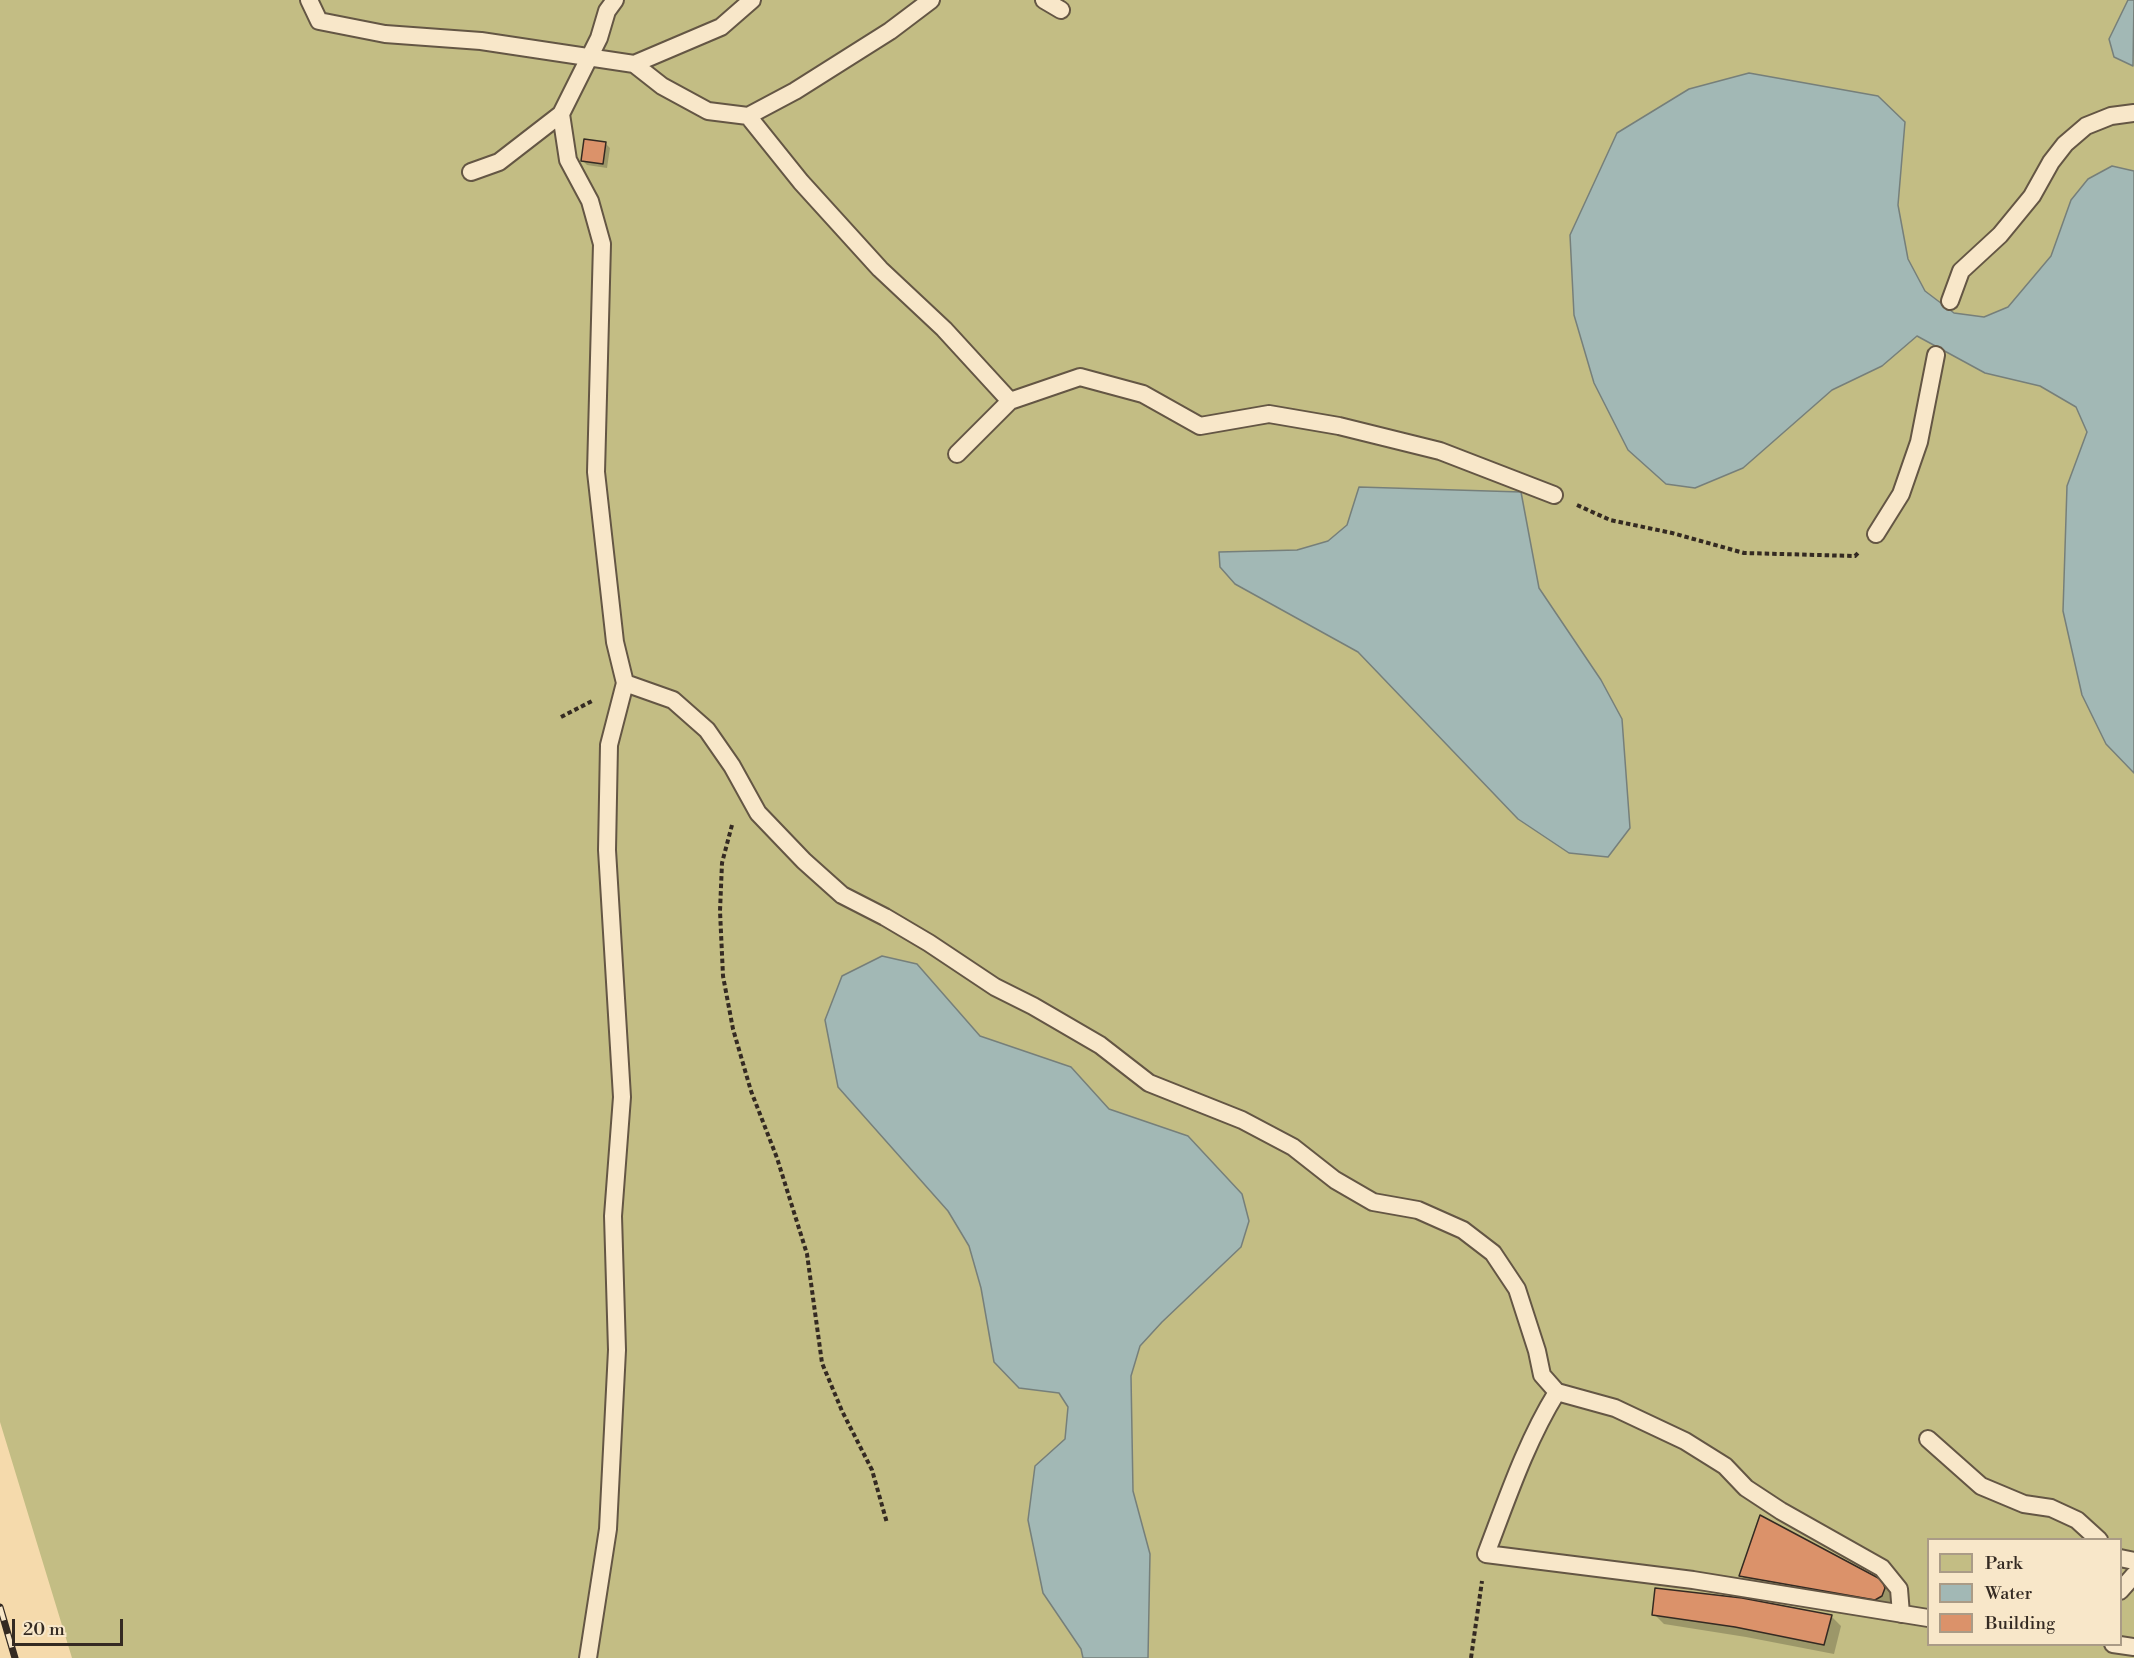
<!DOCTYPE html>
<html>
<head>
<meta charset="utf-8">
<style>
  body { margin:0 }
  #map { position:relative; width:2134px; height:1658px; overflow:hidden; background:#f5daac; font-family:"Libre Bodoni",serif }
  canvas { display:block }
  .legend { position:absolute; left:1927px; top:1538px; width:195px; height:108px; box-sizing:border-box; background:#f8e7c9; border:2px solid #aa9b86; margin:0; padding:8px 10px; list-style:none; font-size:18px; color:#342a22 }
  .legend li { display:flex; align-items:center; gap:12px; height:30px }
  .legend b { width:30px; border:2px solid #aa9b86 }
  .scale { position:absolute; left:12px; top:1619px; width:111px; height:27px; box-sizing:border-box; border:3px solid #342a22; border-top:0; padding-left:8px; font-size:18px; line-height:21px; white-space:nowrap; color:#342a22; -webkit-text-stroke:4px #f8e7c9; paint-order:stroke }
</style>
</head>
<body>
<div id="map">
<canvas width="2134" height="1658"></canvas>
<ul class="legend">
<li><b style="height:16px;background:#c3bd84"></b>Park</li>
<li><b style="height:16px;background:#a2b8b5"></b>Water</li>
<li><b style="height:16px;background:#db926a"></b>Building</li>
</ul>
<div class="scale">20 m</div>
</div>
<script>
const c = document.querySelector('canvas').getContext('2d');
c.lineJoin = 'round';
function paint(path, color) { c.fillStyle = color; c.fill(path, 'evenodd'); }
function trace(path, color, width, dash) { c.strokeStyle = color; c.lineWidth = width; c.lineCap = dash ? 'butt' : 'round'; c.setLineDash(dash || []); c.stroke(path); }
const green = new Path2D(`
  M0,0h2134v1658h-2062l-72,-236zM1928,1540h192v104h-192z`);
const water = new Path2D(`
  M2128,0h6l-1,66 -19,-9 -5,-18z
  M1749,73l129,23 27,26 -7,83 10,54 17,32 29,22 30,4 24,-10 43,-51 20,-56 17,-21 24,-13 22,5v602l-28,-29 -24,-49 -19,-84 4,-125 20,-54 -11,-25 -36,-21 -55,-13 -68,-37 -35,30 -50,24 -89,78 -48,20 -29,-4 -38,-34 -34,-67 -20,-68 -4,-80 47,-102 72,-44z
  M1359,487l162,5 18,96 62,92 21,39 8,109 -22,29 -39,-4 -51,-34 -160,-167 -123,-68 -15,-17 -1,-15 78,-2 31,-9 19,-16z
  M882,956l35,8 63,72 91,31 38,42 79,27 54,58 7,27 -8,26 -79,75 -22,24 -9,30 2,115 17,63 -2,104h-65l-2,-9 -38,-56 -15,-73 7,-54 30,-27 3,-32 -9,-14 -40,-5 -25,-26 -13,-74 -12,-42 -21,-35 -110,-124 -13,-67 17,-44z`);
const shadow = new Path2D(`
  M605,143l5,5 -3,20 -20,-3 -4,-4z
  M1741,1575l140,6 10,10 2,11 -1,3 -141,-20z
  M1654,1614l177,2 10,10 -7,28 -88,-17 -82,-13z`);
const building = new Path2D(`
  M584,139l22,3 -3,22 -22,-3z
  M1760,1515l122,65 3,8 -3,8 -7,4 -136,-24z
  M1655,1588l87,10 90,17 -8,30 -89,-18 -83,-12z`);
const path = new Path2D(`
  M1577,505l33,15 62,13 72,20 111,3 3,-3
  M561,717l31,-16
  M732,825l-10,38 -2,48 3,65 10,53 18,62 26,67 30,96 15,109 20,48 30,59 15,53
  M1471,1658l11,-77`);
const service = new Path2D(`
  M309,0l10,21 66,13 96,7 153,23 87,-37 31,-27
  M1044,0l17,10
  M634,64l28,22 46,25 40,5 47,-25 95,-60 41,-31
  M748,116l53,66 79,87 64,60 66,72
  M471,172l28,-10 62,-48
  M1950,301l11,-30 39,-36 32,-39 19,-34 14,-18 21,-18 25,-10 23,-3
  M957,454l53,-53 70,-24 63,17 57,32 69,-12 70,12 101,25 114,44
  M1876,534l25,-40 18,-52 17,-87
  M625,683l48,17 34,30 25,36 26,47 46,48 38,34 43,22 44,26 66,44 38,19 67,39 49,38 93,37 51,27 42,33 38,22 45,8 45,20 30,23 24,36 20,62 5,24 15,17 58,16 70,33 40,25 21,22 35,23 101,57 17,21 2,25
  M1557,1392c-31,50 -50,107 -71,162l207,26 235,38
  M1928,1439l53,47 43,18 27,4 26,12 22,20
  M2120,1558l14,3
  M2120,1591l14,-16
  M2113,1644l21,3
  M588,1658l20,-129 9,-179 -4,-134 9,-119 -15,-247 2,-105 16,-62 -10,-41 -19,-170 6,-228 -12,-43 -22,-41 -7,-46 38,-76 8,-27 8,-11`);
const rail = new Path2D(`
  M0,1607l15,51`);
paint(green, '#c3bd84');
paint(water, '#a2b8b5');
trace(water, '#767f7a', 1.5);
paint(shadow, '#0003');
paint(building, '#db926a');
trace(building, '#342a22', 1.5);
trace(service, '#645644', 20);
trace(path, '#342a22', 4, [4.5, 3]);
trace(service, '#f8e7c9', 16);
trace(rail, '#342a22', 7);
trace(rail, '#f8e7c9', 4.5, [14]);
</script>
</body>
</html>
